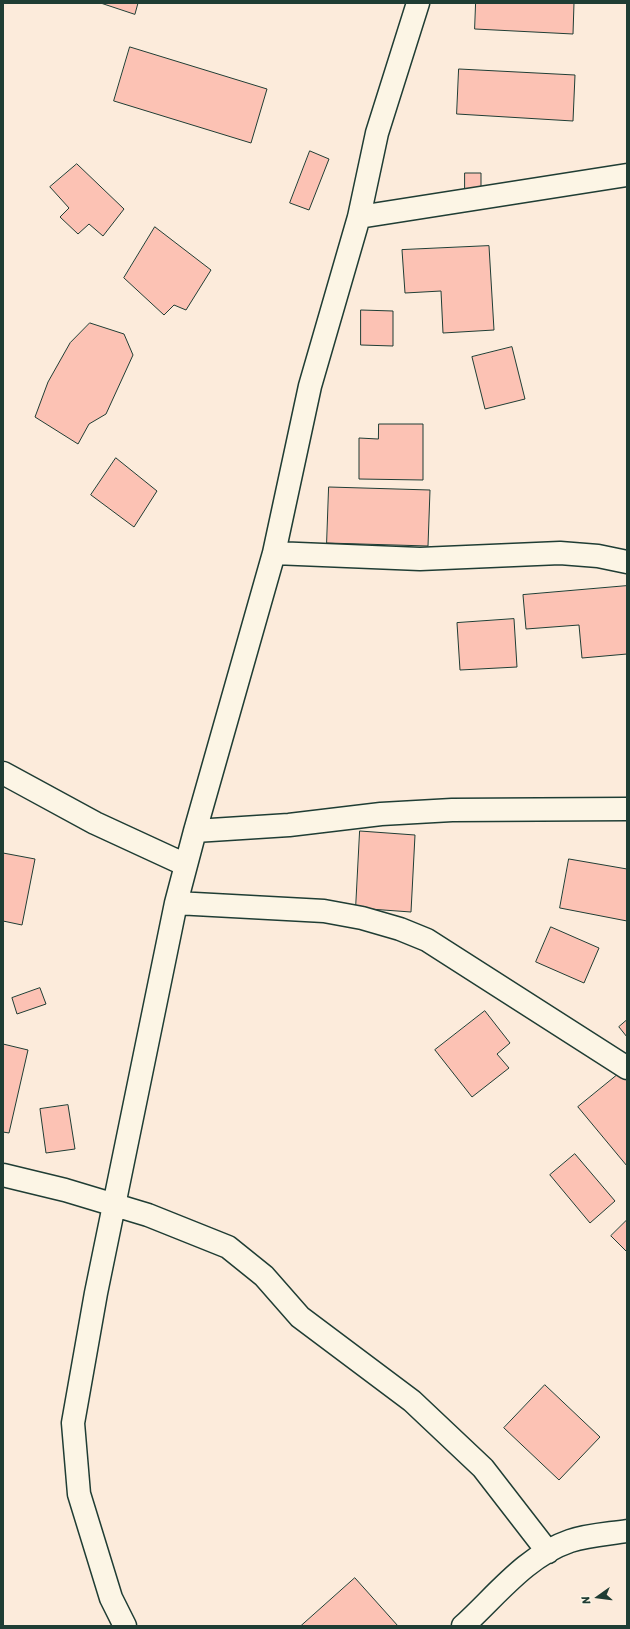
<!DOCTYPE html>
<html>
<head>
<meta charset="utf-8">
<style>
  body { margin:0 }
  #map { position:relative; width:630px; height:1629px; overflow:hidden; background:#fcebdb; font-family:Sriracha,sans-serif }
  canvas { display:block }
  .frame { position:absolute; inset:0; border:4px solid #1f3d34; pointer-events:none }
  .north { position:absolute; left:578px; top:1577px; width:40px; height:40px; -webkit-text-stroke:3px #fcf5e5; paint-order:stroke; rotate:256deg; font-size:11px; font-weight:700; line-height:16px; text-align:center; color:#1f3d34 }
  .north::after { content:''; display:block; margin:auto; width:14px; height:18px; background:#1f3d34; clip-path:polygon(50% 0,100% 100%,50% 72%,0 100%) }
</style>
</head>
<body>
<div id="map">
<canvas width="630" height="1629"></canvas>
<div class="frame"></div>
<div class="north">N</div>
</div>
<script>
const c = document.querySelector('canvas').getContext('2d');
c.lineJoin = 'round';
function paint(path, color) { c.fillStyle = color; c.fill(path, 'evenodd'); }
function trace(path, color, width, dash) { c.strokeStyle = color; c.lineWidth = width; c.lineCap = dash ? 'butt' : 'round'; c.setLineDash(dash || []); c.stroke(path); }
const building = new Path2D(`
  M101,3h37l-3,11z
  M476,3h98l-1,31 -98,-5z
  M130,47l137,42 -16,54 -137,-42z
  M459,69l116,6 -2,46 -116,-7z
  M310,151l19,8 -20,51 -19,-7z
  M77,164l47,45 -21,27 -14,-12 -11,10 -18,-17 9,-9 -19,-21z
  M465,173h16v21h-16z
  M155,227l56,43 -25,40 -12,-5 -10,10 -40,-37z
  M489,246l5,84 -51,3 -2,-42 -36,2 -3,-43z
  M361,310l32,1v35l-32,-1z
  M90,323l34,11 9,21 -27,59 -17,10 -11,20 -43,-27 13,-35 22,-39z
  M512,347l13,52 -40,10 -13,-52z
  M379,424h44v56l-64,-1v-41l19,1z
  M116,458l41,33 -23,36 -43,-32z
  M329,487l101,3 -2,56 -101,-3z
  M627,586v68l-45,4 -3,-33 -53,4 -3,-34z
  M514,619l3,48 -57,3 -3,-47z
  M360,831l55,4 -4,77 -55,-4z
  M3,853l32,6 -13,66 -19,-4z
  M569,859l58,10v52l-67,-13z
  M551,927l48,21 -15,35 -48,-21z
  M40,988l6,16 -29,10 -5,-16z
  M485,1011l25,32 -13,11 12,14 -37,29 -37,-47z
  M627,1020v17l-8,-10z
  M3,1044l25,6 -19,83 -6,-1z
  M621,1072l6,8v86l-49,-59z
  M68,1105l7,44 -29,4 -6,-44z
  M575,1154l40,47 -25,22 -40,-48z
  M627,1220v32l-16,-16z
  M545,1385l55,52 -41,43 -55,-52z
  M355,1578l43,48h-97z`);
const minor = new Path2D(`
  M359,217l268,-42
  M274,553l146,6 140,-6 38,3 29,6
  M3,773l92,50 91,42
  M195,831l94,-6 92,-11 71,-4 175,-1
  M176,903l148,8 38,7 38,11 27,11 200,128
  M3,1175l62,15 83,25 80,32 36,29 36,41 112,84 71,67 65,84
  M125,1626l-14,-28 -32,-104 -6,-71 23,-130 80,-390 19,-72 79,-278 36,-167 49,-169 18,-84 41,-130
  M463,1626c33,-30 63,-70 107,-85 18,-6 38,-7 57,-10`);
paint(building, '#fcc2b4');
trace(building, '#1f3d34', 1);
trace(minor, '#1f3d34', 25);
trace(minor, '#fcf5e5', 22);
</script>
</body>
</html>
